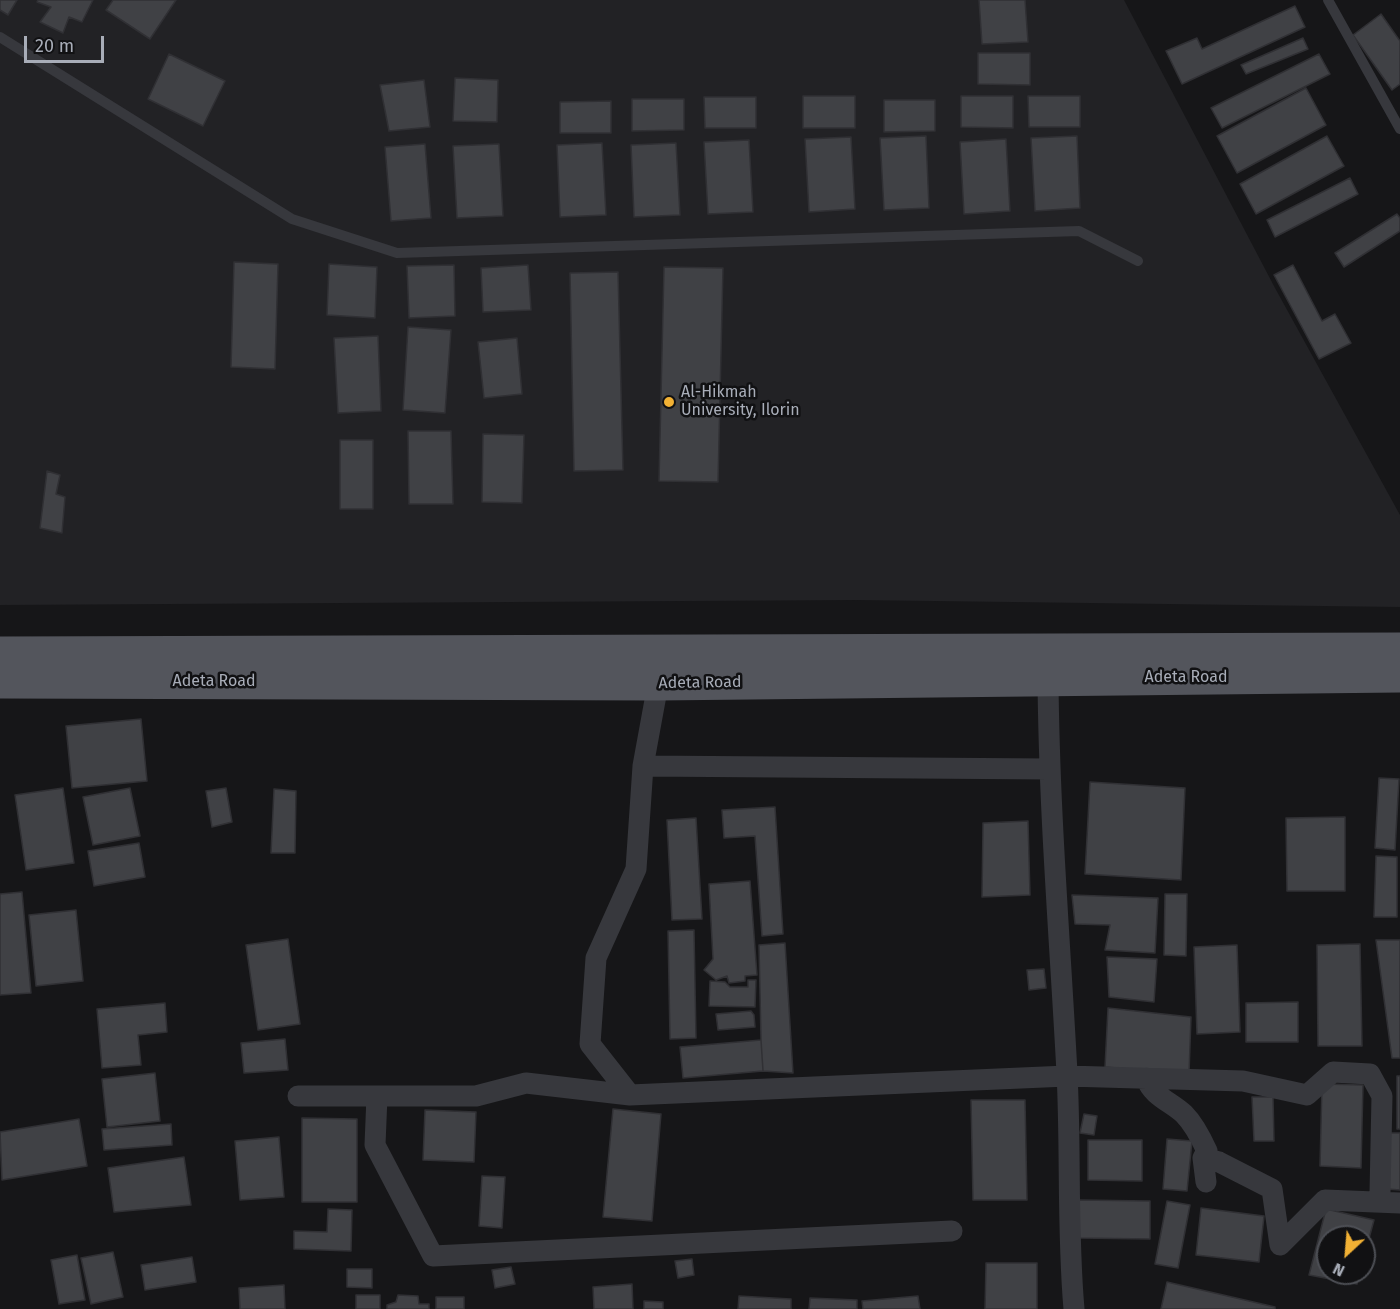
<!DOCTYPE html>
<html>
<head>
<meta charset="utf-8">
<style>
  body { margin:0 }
  #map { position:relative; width:1400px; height:1309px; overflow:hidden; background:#161618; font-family:"Fira Sans",sans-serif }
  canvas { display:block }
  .north { position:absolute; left:1316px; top:1225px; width:60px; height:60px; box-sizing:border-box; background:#111113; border:2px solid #4d4f55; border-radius:50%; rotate:206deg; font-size:16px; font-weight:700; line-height:24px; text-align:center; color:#a8adb8 }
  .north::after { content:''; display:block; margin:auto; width:21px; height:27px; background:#f2b134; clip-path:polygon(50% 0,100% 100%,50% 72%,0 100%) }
  .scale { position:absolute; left:24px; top:36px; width:80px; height:27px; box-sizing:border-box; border:3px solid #a8adb8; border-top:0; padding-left:8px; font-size:18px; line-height:21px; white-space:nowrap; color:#a8adb8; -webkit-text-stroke:4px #111113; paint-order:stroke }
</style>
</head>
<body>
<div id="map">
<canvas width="1400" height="1309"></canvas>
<div class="north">N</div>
<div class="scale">20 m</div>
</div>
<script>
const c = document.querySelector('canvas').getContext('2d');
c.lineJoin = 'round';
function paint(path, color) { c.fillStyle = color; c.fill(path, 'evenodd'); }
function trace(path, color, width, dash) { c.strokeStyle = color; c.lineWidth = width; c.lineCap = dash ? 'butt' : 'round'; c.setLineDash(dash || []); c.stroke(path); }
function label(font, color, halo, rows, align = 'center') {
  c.font = font + ' "Fira Sans",sans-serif'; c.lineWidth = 5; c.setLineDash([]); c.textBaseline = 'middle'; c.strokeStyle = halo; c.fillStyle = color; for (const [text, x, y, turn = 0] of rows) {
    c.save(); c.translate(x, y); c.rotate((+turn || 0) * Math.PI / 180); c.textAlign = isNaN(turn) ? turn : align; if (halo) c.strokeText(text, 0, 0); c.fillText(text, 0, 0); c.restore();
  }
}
const built = new Path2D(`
  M0,0h1124l151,288 125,227v92l-544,-7 -856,5z`);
const building = new Path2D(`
  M0,0h17l-9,15 -8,-5z
  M38,0h55l-11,22 -13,-5 -6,16 -23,-11 11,-15 -14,-5z
  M113,0h63l-26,39 -44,-29z
  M979,0h46l3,42 -46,2z
  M1295,6l10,21 -123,57 -16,-33 31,-13 5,11z
  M1381,14l19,27v43l-8,6 -39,-55z
  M1303,38l5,11 -62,25 -5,-9z
  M978,53h52v32l-52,-1z
  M169,54l56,27 -22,45 -55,-27z
  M1319,54l11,20 -108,54 -11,-20z
  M455,78l43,2 -1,42 -44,-1z
  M424,80l6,47 -41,4 -9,-46z
  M1306,88l20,37 -89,48 -20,-37z
  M803,96h52v32h-52z
  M961,96h52v32l-52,-1z
  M1028,96h52v31h-51z
  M704,97h52v31h-51z
  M632,99h52v31l-52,1z
  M884,100h51v31l-51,1z
  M611,101v32h-51v-31z
  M926,136l3,72 -45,2 -4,-72z
  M1077,136l3,72 -45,3 -4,-73z
  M1327,136l17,30 -88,48 -16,-30z
  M851,137l4,72 -46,3 -4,-73z
  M1006,139l4,72 -46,3 -4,-72z
  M749,140l4,72 -45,2 -4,-72z
  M602,143l4,72 -46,2 -3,-72z
  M676,143l4,72 -46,2 -3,-72z
  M425,144l6,74 -40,3 -6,-74z
  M499,144l4,72 -46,2 -4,-72z
  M1350,178l8,16 -83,43 -8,-17z
  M1397,214l3,4v13l-56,36 -9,-14z
  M234,262l44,2 -3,105 -44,-2z
  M329,264l48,3 -2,51 -48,-3z
  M454,265l1,51 -46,2 -2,-52z
  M528,265l3,45 -48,2 -2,-44z
  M1293,265l29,56 13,-7 16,29 -32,16 -45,-84z
  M664,267l59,1 -5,214 -59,-1z
  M618,272l5,198 -49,1 -4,-198z
  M408,327l43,3 -6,83 -42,-3z
  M378,336l3,75 -43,2 -4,-75z
  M517,338l5,56 -38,4 -6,-56z
  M408,431h43l2,73h-44z
  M483,434l41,1 -2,68 -40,-1z
  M340,440h33v69h-33z
  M47,471l13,4 -4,19 9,3 -3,36 -22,-5z
  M141,719l6,62 -75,7 -6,-62z
  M1379,778l20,1 -4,71 -20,-2z
  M1090,782l95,6 -4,92 -96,-6z
  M63,788l11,75 -48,7 -11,-75z
  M130,788l10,48 -47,9 -10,-48z
  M226,788l6,34 -20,5 -6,-36z
  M274,789l22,2 -1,62h-24z
  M775,807l8,127 -21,2 -7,-100 -31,2 -2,-28z
  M1345,817v74h-58l-1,-73z
  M696,818l6,101 -30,1 -5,-100z
  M1028,821l2,74 -48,2 1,-74z
  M139,843l6,34 -51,9 -6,-35z
  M1376,856l21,1v60h-23z
  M750,881l7,94 -12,1v5l-16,2 -2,-7 -11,4 -12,-10 9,-11 -4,-75z
  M22,892l9,101 -31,2v-101z
  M1165,894h22l-1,62 -22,-1z
  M1072,895l86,3 -3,55 -50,-3 5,-25 -35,-1z
  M76,910l7,71 -47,5 -7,-71z
  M694,930l2,108 -26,1 -2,-108z
  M288,939l12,85 -42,6 -12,-85z
  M1376,940h24v118h-8z
  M785,943l8,130 -30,-2 -2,-31 -2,-95z
  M1360,944l2,102h-44l-1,-101z
  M1237,945l3,87 -43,2 -3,-87z
  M1107,957l50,2 -3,43 -45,-5z
  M1044,969l2,19 -17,2 -2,-20z
  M748,980h8l-1,27 -46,-1 1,-25 15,1 5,5h18z
  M1298,1002v40h-52v-39z
  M165,1003l2,29 -29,3 3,30 -39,3 -5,-59z
  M1108,1008l83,9 -2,57 -84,-7z
  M751,1011l3,4 1,12 -37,3 -2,-16z
  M285,1039l3,31 -44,3 -3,-30z
  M761,1040l2,31 -80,7 -3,-31z
  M155,1073l5,48 -53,6 -5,-48z
  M1397,1076h3v53h-3z
  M1322,1084l41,1 -2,83 -41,-2z
  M1252,1097h21l1,44h-20z
  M971,1100h54l2,100h-54z
  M613,1109l48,5 -9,107 -49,-4z
  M425,1110l51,2 -2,50 -51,-2z
  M1084,1114l13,2 -3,19 -14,-2z
  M302,1118l55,1v83h-55z
  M79,1119l8,47 -85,14 -2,-48z
  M171,1124l1,21 -68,5 -2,-21z
  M1390,1133h10v57l-13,-1z
  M279,1137l5,60 -44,3 -5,-59z
  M1167,1139l25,2 -5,50 -24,-2z
  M1088,1140h54v41l-54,-1z
  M184,1157l7,48 -77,7 -6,-44z
  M482,1176l23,1 -3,51 -23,-2z
  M1079,1200l71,1v38l-72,-1z
  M1167,1201l23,4 -12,63 -23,-4z
  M1201,1208l63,8 -5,46 -63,-7z
  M328,1209l24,1 -1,41 -57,-2v-18l33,1z
  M1326,1209l48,11 -10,37v-20h-36v36h32l-3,11 -48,-9z
  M113,1252l10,45 -32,7 -10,-46z
  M77,1255l8,45 -26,4 -8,-44z
  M192,1257l4,25 -51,8 -4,-25z
  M692,1259l2,16 -16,3 -3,-17z
  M986,1263h51v46h-52z
  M511,1267l4,17 -20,4 -3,-18z
  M347,1269h25v19l-25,-1z
  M1167,1282l108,25v2h-114z
  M632,1284l1,25h-39l-1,-22z
  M284,1285l1,24h-45l-1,-21z
  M356,1295h24v14h-24z
  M398,1295l20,1 1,8h10v5h-42v-4l9,-3z
  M739,1296l52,3v10h-53z
  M918,1296l2,13h-57l-1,-8z
  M436,1297h28v12h-28z
  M810,1298l47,2v9h-48z
  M644,1301l19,1v7h-19z`);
const lane = new Path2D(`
  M1328,0l72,129
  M0,37l292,182 105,34 682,-22 59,30`);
const street = new Path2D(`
  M1048,678c1,132 12,263 19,395 4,79 0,157 7,236
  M643,766l406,3
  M1146,1078c7,19 24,23 38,36 10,10 17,24 23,37l-4,7 3,24
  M630,1095l437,-19 176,5 64,14 26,-23 37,2 12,22 -2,97
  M298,1096h178l50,-13 104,12 -40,-51 6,-86 40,-89 7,-103 15,-82
  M377,1096l-2,49 58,111 519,-25
  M1203,1158l16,4 53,27 8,56 45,-45 75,3`);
const primary = new Path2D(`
  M0,653l1400,-4
  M0,682l658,2 742,-8`);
const markers = [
  [669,402,6,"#f2b134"]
];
const poiNames = [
  ["Al-Hikmah",681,393],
  ["University, Ilorin",681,411]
];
const streetNames = [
  ["Adeta Road",1186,678],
  ["Adeta Road",214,682],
  ["Adeta Road",700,683,-1]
];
paint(built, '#222225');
paint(building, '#404145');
trace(building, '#303034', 1.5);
trace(lane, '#37383d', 10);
trace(street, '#37383d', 21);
trace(primary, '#53555c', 33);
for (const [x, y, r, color] of markers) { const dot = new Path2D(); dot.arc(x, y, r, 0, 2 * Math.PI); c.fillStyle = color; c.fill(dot); trace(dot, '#111113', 2); }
label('16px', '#a8adb8', '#111113', poiNames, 'left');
label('16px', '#a8adb8', '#111113', streetNames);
</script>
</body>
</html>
